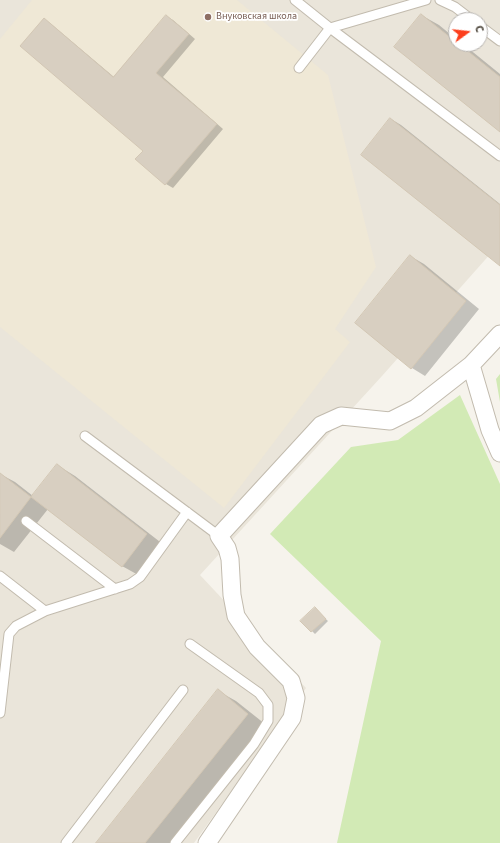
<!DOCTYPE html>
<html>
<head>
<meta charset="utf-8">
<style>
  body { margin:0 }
  #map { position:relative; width:500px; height:843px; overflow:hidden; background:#f6f3ec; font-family:"Source Sans 3",sans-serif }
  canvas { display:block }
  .north { position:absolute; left:448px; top:12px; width:40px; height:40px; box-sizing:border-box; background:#fff; border:1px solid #b7b4b0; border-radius:50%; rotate:75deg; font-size:11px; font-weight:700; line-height:16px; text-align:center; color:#4b4439 }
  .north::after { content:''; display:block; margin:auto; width:14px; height:18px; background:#fc3f1d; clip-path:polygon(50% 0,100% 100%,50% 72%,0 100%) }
</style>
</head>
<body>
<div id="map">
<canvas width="500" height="843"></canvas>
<div class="north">С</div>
</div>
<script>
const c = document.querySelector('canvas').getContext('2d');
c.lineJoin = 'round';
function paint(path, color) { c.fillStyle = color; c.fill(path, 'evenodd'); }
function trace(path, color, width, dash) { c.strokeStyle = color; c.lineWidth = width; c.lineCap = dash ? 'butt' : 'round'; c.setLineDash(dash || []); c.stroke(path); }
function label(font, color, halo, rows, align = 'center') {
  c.font = font + ' "Source Sans 3",sans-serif'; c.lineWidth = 3.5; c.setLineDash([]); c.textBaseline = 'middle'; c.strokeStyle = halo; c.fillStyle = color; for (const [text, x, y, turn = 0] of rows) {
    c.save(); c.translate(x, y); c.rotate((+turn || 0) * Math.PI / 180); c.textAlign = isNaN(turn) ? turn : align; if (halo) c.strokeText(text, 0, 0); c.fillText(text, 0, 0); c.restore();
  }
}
const residential = new Path2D(`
  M0,0h500v243l-118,133 -182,199 106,113 -112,155h-194zM456,20h24v24h-24z`);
const education = new Path2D(`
  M32,0h205l91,75 48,192 -41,62 15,13 -126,166 -224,-181v-288z`);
const green = new Path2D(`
  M500,374v28l-4,-23z
  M460,395l40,89v359h-163l44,-202 -111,-107 81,-87 47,-7z`);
const shadow = new Path2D(`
  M421,15l18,10 17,14v5h7l37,30v57z
  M166,16l7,4 22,19 -32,38 60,52 -50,59 -7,-4 -22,-34 -100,-131 7,5 63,53z
  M391,119l10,6 99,79v60z
  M410,256l14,8 55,45 -54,67 -13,-8z
  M57,465l18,11 89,69 -24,31 -18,-10 -74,-57 -34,43 -14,-8v-70l15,8 18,14z
  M315,609l13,12 -13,13 -13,-13z
  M218,691l18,10 29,23 -94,119h-74z`);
const building = new Path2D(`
  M421,14l35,28v2h3l41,33v55l-106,-85z
  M166,15l23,19 -33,39 61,51 -52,61 -30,-26 8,-8 -123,-105 24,-28 69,59z
  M390,118l110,87v61l-139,-111z
  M410,255l56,46 -55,68 -56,-46z
  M57,464l90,70 -25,33 -91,-70z
  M0,473l31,24 -31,41z
  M315,607l11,12 -15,13 -11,-11z
  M218,689l30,25 -103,129h-49z`);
const service = new Path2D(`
  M295,0l35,28 170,128
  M440,0l15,7 17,13
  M480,26l20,15
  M299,68l31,-40 96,-28
  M85,436l134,100
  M26,521l89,68
  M0,576l45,35
  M0,713l9,-79 7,-8 29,-15 85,-27 10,-7 47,-65
  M66,843l117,-153
  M175,843l79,-99 14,-23v-16l-9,-12 -69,-49`);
const minor = new Path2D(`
  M471,365l19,65 10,23
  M207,843l85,-125 4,-20 -5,-17 -34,-34 -21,-31 -4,-21 -2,-36 -3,-11 -8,-12 102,-111 20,-9 49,5 26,-13 55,-43 29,-31`);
const markers = [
  [208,17,4,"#8d6e63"]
];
const educationNames = [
  ["Внуковская школа",216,17]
];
paint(residential, '#eae5da');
paint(education, '#efe8d6');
paint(green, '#d2eab5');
paint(shadow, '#0003');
paint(building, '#d8cfc1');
trace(building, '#d3c7b4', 1);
trace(service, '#c2bbae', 11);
trace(minor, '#c2bbae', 19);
trace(service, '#fff', 9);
trace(minor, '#fff', 17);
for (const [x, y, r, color] of markers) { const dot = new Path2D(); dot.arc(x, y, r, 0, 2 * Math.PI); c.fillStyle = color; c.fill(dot); trace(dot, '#fff', 1.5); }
label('10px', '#785e54', '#fff', educationNames, 'left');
</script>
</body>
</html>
